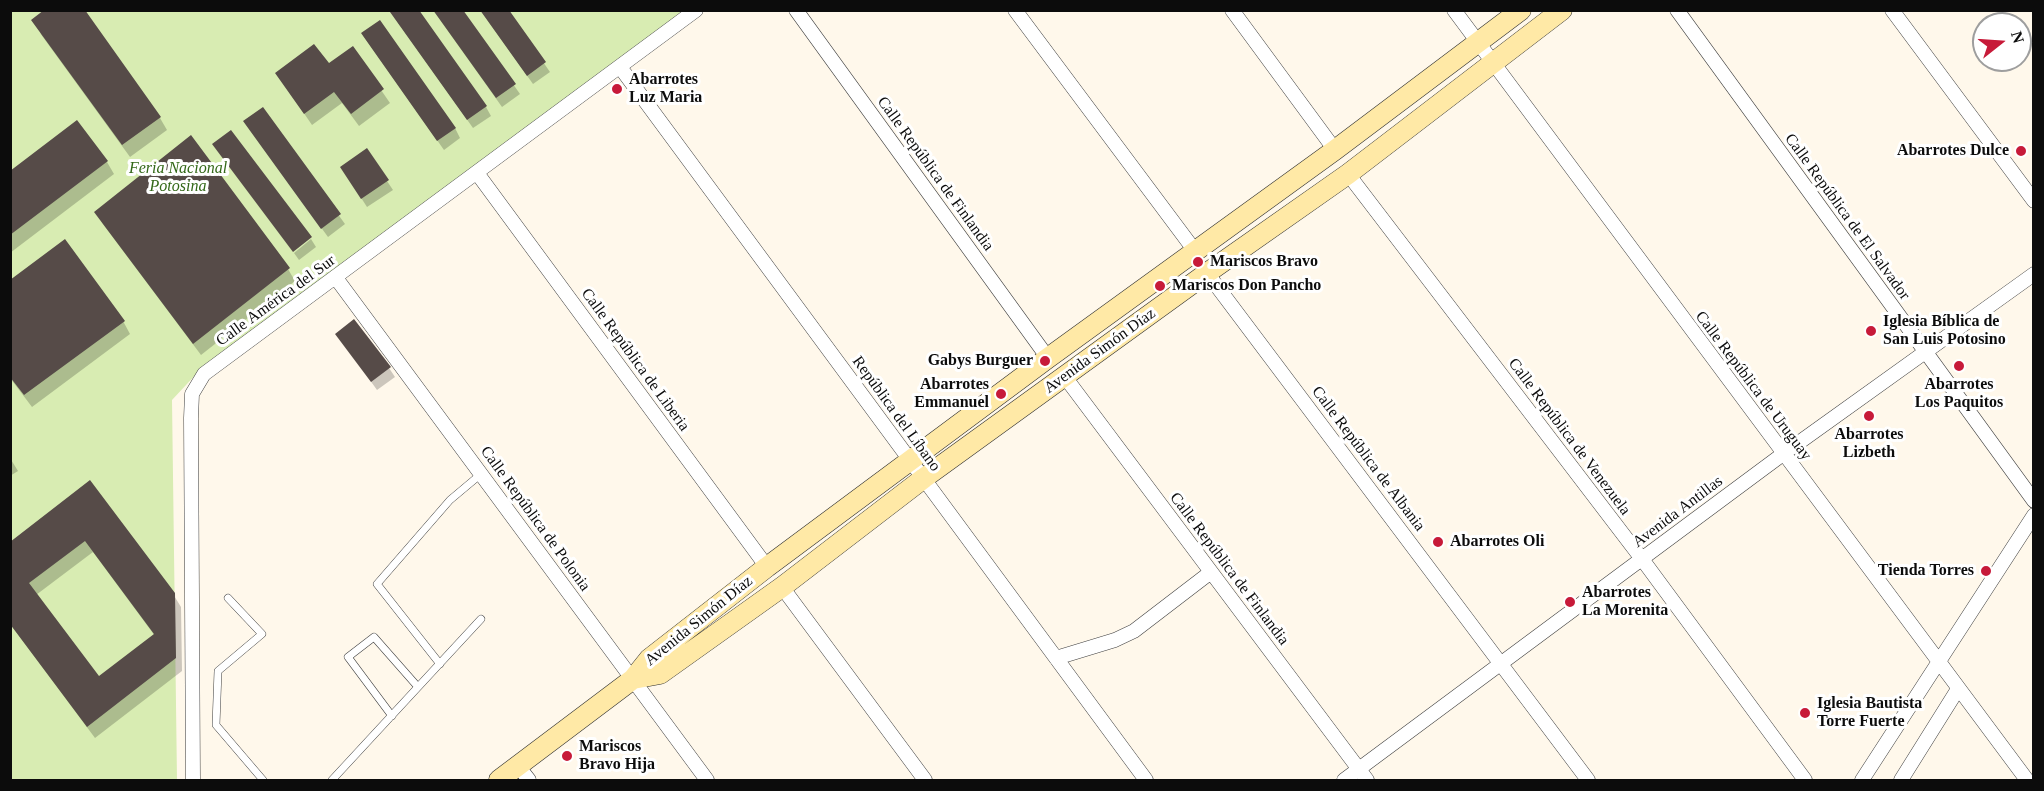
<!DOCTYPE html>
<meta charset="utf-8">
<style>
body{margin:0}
#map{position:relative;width:2044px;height:791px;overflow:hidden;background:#fff8eb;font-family:Georgia,serif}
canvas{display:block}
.frame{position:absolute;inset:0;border:12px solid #0c0c0c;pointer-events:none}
.north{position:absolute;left:1972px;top:12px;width:60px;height:60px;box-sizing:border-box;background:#fff;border:2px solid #9e9e9e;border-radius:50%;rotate:73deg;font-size:16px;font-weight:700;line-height:24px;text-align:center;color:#0c0c0c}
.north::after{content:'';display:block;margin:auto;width:21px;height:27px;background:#c71a39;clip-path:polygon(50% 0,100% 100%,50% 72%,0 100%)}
</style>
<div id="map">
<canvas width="2044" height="791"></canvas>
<div class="frame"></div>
<div class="north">N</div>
</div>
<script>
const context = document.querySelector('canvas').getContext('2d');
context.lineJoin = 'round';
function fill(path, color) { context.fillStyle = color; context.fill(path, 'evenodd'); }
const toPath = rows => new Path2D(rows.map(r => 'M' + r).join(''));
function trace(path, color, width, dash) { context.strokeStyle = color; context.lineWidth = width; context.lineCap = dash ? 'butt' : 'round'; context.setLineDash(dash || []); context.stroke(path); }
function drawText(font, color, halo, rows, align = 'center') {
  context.font = font + ' Georgia,serif'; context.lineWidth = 6; context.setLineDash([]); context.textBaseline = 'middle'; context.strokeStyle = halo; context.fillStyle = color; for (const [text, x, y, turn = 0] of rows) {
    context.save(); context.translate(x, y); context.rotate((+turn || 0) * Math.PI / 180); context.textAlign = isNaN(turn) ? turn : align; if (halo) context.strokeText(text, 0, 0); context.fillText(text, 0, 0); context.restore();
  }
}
fill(toPath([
 [10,11,684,11,200,370,172,400,177,780,11,780]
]), '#d8ecb2');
fill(toPath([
 [433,10,461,10,520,94,502,107],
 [480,10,507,10,550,72,533,84],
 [397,21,486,107,491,116,473,128],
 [40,33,160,118,167,130,130,157],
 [362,34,455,128,460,138,444,150],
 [352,48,390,103,359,126,342,103,312,125,277,74,328,66],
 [262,109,345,224,328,237,251,131],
 [107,162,114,174,10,253,10,172],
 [347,176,387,181,393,190,367,207],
 [96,212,288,269,295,281,201,355,103,224],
 [311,239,316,247,299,260,294,253],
 [10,282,123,321,130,334,32,407,10,378],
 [337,334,389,368,395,377,377,390],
 [10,458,18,471,10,476],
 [90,482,173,594,181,607,182,671,95,738,10,624,10,544],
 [93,552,155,636,98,678,36,595]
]), '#0003');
fill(toPath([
 [44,10,85,10,161,117,122,145,31,20],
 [391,10,419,10,487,106,467,120,390,12],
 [433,10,463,10,516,84,496,98],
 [480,10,509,10,546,62,527,76],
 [380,20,456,128,437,141,361,33],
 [314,44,329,63,353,46,384,89,351,114,334,92,304,114,275,73],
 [263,107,341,214,321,229,243,121],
 [77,120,108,161,10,235,10,171],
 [231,130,312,237,293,252,212,144],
 [191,135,290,268,193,344,94,212],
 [367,148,389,180,361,199,340,167],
 [65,239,125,321,24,395,10,377,10,280],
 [354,319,391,367,371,382,335,334],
 [90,480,175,593,176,658,87,727,10,624,10,542],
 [85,541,154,634,99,676,29,583]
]), '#564b48');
const service = toPath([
 [228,598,262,634,218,671,216,725,263,780],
 [440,664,377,584,450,500,481,474],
 [392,716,348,657,374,637,418,687],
 [332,780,481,619]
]);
const minor = toPath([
 [796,10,1048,358],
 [1015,10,1195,251],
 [1232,10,1335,150],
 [1454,10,2027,780],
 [1677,10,2034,501],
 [1892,10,2034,201],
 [620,67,1146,780],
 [477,173,767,567],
 [1348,174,1642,559,1805,780],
 [1207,273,1588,780],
 [336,278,707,780],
 [1065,377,1367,780],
 [782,587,925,780],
 [1056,658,1115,640,1134,631,1211,572],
 [518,766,529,780],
 [193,780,191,418,192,394,204,374,696,10],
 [1344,780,1783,454,2034,274],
 [1862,780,2034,515],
 [1901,780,1958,689]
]);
const secondary = toPath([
 [633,679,660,674,782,587,924,478,1207,273,1348,174,1562,10],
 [499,780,633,679,649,659,767,567,1048,358,1335,150,1521,10]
]);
trace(service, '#3f3f3f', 8);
trace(minor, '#3f3f3f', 15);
trace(secondary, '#2e2e2e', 21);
trace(service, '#fff', 7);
trace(minor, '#fff', 14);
trace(secondary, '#ffe9a6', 20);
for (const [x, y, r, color] of [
 [617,89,6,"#c71a39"],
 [2021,151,6,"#c71a39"],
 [1198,262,6,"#c71a39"],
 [1160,286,6,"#c71a39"],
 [1871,331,6,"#c71a39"],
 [1045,361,6,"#c71a39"],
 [1959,366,6,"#c71a39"],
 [1001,394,6,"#c71a39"],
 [1869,416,6,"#c71a39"],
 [1438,542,6,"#c71a39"],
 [1986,571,6,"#c71a39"],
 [1570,602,6,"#c71a39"],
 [1805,713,6,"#c71a39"],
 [567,756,6,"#c71a39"]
]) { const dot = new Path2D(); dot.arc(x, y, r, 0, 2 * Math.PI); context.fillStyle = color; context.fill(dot); trace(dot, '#fff', 2); }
drawText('bold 16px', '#0c0c0c', '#fff', [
 ["Abarrotes",629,80],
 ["Luz Maria",629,98],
 ["Abarrotes Dulce",2009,151,"right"],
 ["Mariscos Bravo",1210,262],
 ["Mariscos Don Pancho",1172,286],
 ["Iglesia Bíblica de",1883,322],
 ["San Luis Potosino",1883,340],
 ["Gabys Burguer",1033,361,"right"],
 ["Abarrotes",989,385,"right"],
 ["Emmanuel",989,403,"right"],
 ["Abarrotes",1959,385,"center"],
 ["Los Paquitos",1959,403,"center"],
 ["Abarrotes",1869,435,"center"],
 ["Lizbeth",1869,453,"center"],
 ["Abarrotes Oli",1450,542],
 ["Tienda Torres",1974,571,"right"],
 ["Abarrotes",1582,593],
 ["La Morenita",1582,611],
 ["Iglesia Bautista",1817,704],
 ["Torre Fuerte",1817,722],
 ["Mariscos",579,747],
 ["Bravo Hija",579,765]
], 'left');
drawText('italic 16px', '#336818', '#fff', [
 ["Feria Nacional",178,169],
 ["Potosina",178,187]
]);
drawText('16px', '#0c0c0c', '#fff', [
 ["Calle República de Finlandia",935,174,54],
 ["Calle República de El Salvador",1847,217,54],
 ["Calle América del Sur",276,301,-36],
 ["Avenida Simón Díaz",1100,351,-36],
 ["Calle República de Liberia",635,360,54],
 ["Calle República de Uruguay",1753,386,53],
 ["República del Líbano",896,414,54],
 ["Calle República de Venezuela",1569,437,53],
 ["Calle República de Albania",1368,459,53],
 ["Avenida Antillas",1678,512,-37],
 ["Calle República de Polonia",535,519,54],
 ["Calle República de Finlandia",1229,569,53],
 ["Avenida Simón Díaz",699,621,-39]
]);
</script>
